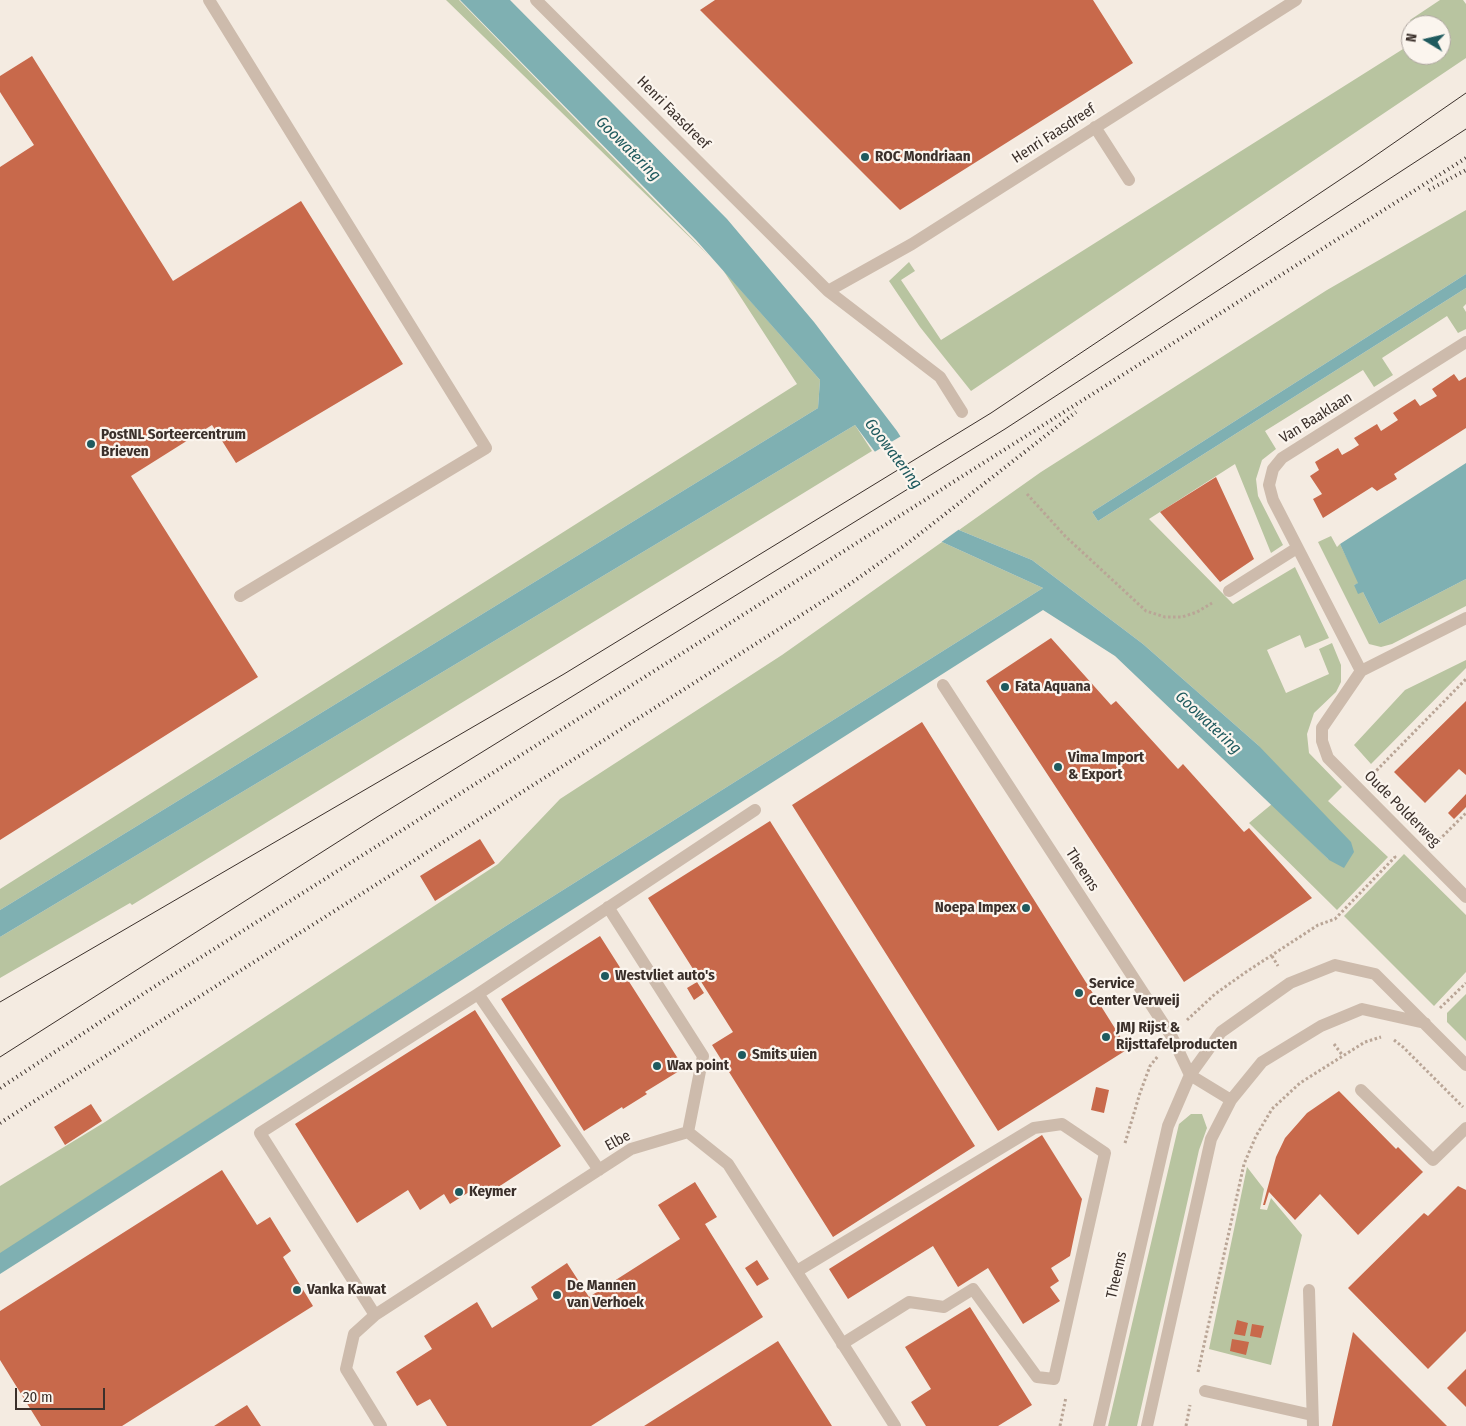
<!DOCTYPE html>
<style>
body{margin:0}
#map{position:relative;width:1466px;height:1426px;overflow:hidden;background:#f4ebe1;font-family:"Fira Sans Condensed",sans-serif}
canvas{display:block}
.north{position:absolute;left:1401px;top:15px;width:50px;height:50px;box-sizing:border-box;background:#fbf5ee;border:1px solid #aea6a0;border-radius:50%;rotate:279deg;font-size:14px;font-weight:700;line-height:20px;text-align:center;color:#3b302b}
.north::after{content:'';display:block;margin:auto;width:18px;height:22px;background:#1f5a5e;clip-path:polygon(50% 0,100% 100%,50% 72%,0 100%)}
.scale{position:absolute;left:15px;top:1388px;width:90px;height:22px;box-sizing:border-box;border:2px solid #3b302b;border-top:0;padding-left:6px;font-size:15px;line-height:18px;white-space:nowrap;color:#3b302b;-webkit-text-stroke:4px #fbf5ee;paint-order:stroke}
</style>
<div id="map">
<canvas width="1466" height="1426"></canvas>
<div class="north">N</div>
<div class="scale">20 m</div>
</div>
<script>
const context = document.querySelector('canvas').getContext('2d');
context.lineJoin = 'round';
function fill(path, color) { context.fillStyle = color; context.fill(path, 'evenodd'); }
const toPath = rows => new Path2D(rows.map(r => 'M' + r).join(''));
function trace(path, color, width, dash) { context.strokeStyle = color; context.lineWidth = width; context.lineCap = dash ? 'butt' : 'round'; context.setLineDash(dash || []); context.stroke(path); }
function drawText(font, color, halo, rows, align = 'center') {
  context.font = font + ' "Fira Sans Condensed",sans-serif'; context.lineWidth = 4.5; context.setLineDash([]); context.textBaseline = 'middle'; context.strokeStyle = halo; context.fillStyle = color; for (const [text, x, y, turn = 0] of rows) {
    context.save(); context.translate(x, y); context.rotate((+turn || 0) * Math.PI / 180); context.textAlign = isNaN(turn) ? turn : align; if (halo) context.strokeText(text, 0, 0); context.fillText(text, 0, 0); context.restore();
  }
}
fill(toPath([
 [446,0,459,0,709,256],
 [1440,0,1463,0,1466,4,1466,58,971,391,920,327,889,281,909,262,915,271,901,280,941,340,1411,44,1411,55,1441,55,1441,25,1413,25,1410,20],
 [1466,210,1466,274,1092,512,1098,521,1466,288,1466,304,1463,307,1466,312,1466,329,1458,333,1447,316,1382,358,1393,375,1374,387,1363,370,1265,431,1276,449,1262,460,1256,479,1258,496,1283,545,1271,553,1235,464,1149,519,1233,604,1295,567,1329,638,1305,648,1300,635,1267,650,1286,693,1329,674,1319,649,1332,643,1341,665,1341,682,1336,692,1314,713,1307,734,1309,753,1342,787,1328,801,1388,857,1337,910,1249,823,1272,804,1329,860,1258,745,1143,644,1032,560,959,530,1041,472,1327,290],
 [723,270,820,380,818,408,0,910,0,889,797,384],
 [855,425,872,451,132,905,130,903,0,978,0,937],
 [1331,536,1337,547,1340,544,1359,583,1354,585,1363,592,1379,624,1466,579,1466,606,1392,644,1381,647,1369,644,1318,542],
 [942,542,1043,588,509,924,0,1254,0,1186,105,1122,498,864,560,799,782,655],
 [1466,660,1466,668,1371,764,1354,745,1405,690],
 [1404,854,1466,915,1466,972,1434,1006,1344,916],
 [1466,994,1466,1041,1447,1022,1447,1013],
 [1191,1114,1202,1114,1207,1128,1199,1150,1137,1426,1108,1426,1179,1124],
 [1247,1167,1264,1189,1260,1209,1267,1210,1271,1198,1302,1235,1271,1365,1209,1349]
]), '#b8c4a0');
fill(toPath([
 [460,0,510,0,727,219,814,322,897,431,959,530,1032,560,1143,644,1258,745,1351,842,1354,852,1344,868,1329,860,1115,656,1043,610,0,1274,0,1253,509,924,1043,588,942,542,855,425,0,937,0,910,818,408,820,380,696,240],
 [1466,274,1466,288,1098,521,1092,512],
 [1466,463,1466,579,1379,624,1363,592,1358,594,1354,585,1358,583,1340,544]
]), '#7fb0b2');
fill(toPath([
 [903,435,961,528,940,543,871,454]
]), '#f4ebe1');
fill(toPath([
 [715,0,1093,0,1133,63,900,210,700,10],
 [32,56,173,281,301,201,403,364,236,463,212,425,131,476,258,677,0,840,0,167,34,145,0,92,0,76],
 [1454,374,1459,381,1466,377,1466,428,1394,474,1397,479,1377,491,1372,487,1323,518,1313,499,1322,494,1310,476,1319,470,1315,462,1338,448,1342,455,1351,450,1359,445,1354,438,1377,424,1381,431,1398,420,1393,413,1415,399,1420,406,1437,396,1432,389],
 [1216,477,1254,559,1220,582,1160,512],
 [1051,638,1111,705,1116,701,1178,769,1183,764,1244,832,1249,828,1312,898,1184,982,986,681],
 [1466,701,1466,775,1459,769,1425,803,1394,772],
 [922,722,1128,1049,998,1131,792,805],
 [1466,794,1466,807,1454,819,1448,813],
 [770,821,975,1146,833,1237,712,1045,733,1032,648,898],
 [480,839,495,863,435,901,420,876],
 [600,936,684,1068,645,1092,647,1094,623,1109,622,1107,584,1131,501,999],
 [697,982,704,993,694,1000,687,988],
 [475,1010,561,1146,483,1197,477,1187,450,1204,444,1194,420,1210,408,1190,357,1223,295,1124],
 [1096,1087,1109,1090,1104,1113,1091,1110],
 [1339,1091,1396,1149,1398,1147,1423,1172,1358,1235,1320,1194,1295,1220,1269,1192,1265,1205,1263,1205,1276,1157,1285,1138,1307,1113],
 [91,1104,102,1121,65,1145,54,1127],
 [1042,1135,1082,1199,1070,1256,1051,1268,1059,1281,1050,1287,1060,1301,1023,1324,988,1268,958,1287,933,1246,848,1299,829,1269],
 [222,1170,257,1225,270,1217,291,1251,283,1257,313,1306,122,1426,41,1426,0,1360,0,1311],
 [695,1182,717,1217,705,1224,763,1317,591,1426,447,1426,430,1399,417,1406,396,1372,432,1349,424,1336,477,1302,492,1328,538,1299,531,1287,567,1263,589,1297,680,1239,658,1205],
 [1458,1186,1466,1190,1466,1331,1428,1369,1348,1288,1424,1213,1428,1216],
 [757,1260,769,1279,757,1286,745,1268],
 [970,1307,1032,1405,998,1426,926,1426,911,1402,931,1389,905,1347],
 [1237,1320,1248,1323,1245,1336,1234,1334],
 [1252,1324,1264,1326,1261,1338,1250,1336],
 [1353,1332,1447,1426,1332,1426],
 [1232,1339,1249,1342,1246,1355,1230,1351],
 [778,1341,832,1426,644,1426],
 [1466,1369,1466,1407,1447,1388],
 [247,1405,261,1426,214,1426,231,1415]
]), '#c8694b');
trace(toPath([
 [1027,494,1065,536,1146,611,1165,617,1182,617,1197,612,1212,603],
 [1373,774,1466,679],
 [1439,840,1466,813],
 [1272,956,1278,966],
 [1440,1008,1466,983],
 [1187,1020,1215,994,1246,972,1318,925,1335,919,1395,857,1393,855],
 [1394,1040,1403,1047,1463,1107],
 [1334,1044,1343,1056],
 [1125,1143,1140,1093,1150,1066,1158,1056],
 [1198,1372,1244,1164,1256,1136,1272,1109,1300,1083,1365,1042,1381,1037],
 [1060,1426,1066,1397],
 [1186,1426,1190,1405]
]), '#b9a596', 3, [2.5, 2.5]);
trace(toPath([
 [209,0,486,448,240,596],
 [536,0,828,291,940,377,962,412],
 [1095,127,1129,180],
 [828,291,912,244,1296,0],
 [1229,591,1297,548],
 [1466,618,1361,671,1322,728,1322,741,1328,758,1466,897],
 [1361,671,1273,500,1269,485,1273,469,1282,458,1466,342],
 [943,685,1172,1037,1190,1075,1231,1100],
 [608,907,703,1056,688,1132],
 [478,994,755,810],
 [1361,1090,1433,1160,1466,1128],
 [797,1271,1034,1128,1062,1124,1105,1153,1054,1379,1037,1377,973,1289,944,1307,909,1302,842,1344],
 [1309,1290,1313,1426],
 [375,1315,260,1133,478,994,599,1170],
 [1205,1391,1312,1415],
 [381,1426,346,1369,354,1334,375,1315,631,1149,688,1132,728,1164,895,1426],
 [1099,1426,1168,1126,1190,1075,1221,1032,1290,983,1335,965,1375,974,1466,1065],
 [1147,1426,1211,1139,1231,1100,1262,1062,1321,1026,1362,1009,1425,1023]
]), '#cdbbac', 12);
trace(toPath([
 [0,1002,564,674,991,413,1362,165,1466,93],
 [0,1057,377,817,1005,429,1466,129]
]), '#3b302b', 1);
trace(toPath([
 [1429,190,1466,170],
 [0,1088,146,992,1466,158],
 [0,1123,847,586,908,543,1076,412]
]), '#3b302b', 4, [1, 4]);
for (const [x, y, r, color] of [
 [865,157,5,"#1f5a5e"],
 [91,444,5,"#1f5a5e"],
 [1005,687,5,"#1f5a5e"],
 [1058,767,5,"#1f5a5e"],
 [1026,908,5,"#1f5a5e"],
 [605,976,5,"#1f5a5e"],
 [1079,993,5,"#1f5a5e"],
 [1106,1037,5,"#1f5a5e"],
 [742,1055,5,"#1f5a5e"],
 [657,1066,5,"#1f5a5e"],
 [459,1192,5,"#1f5a5e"],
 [297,1290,5,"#1f5a5e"],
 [557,1295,5,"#1f5a5e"]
]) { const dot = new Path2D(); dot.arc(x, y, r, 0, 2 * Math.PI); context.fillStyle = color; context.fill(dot); trace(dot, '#fbf5ee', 2); }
drawText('15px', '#3b302b', '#fbf5ee', [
 ["Henri Faasdreef",673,113,45],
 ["Henri Faasdreef",1054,134,-33],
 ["Van Baaklaan",1316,418,-32],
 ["Oude Polderweg",1402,809,45],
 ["Theems",1082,870,57],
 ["Elbe",618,1141,-29],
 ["Theems",1117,1275,-77]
]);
drawText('bold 15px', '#3b302b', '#fbf5ee', [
 ["ROC Mondriaan",875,157],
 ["PostNL Sorteercentrum",101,435],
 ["Brieven",101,452],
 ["Fata Aquana",1015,687],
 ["Vima Import",1068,758],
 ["& Export",1068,775],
 ["Noepa Impex",1016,908,"right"],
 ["Westvliet auto's",615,976],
 ["Service",1089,984],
 ["Center Verweij",1089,1001],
 ["JMJ Rijst &",1116,1028],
 ["Rijsttafelproducten",1116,1045],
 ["Smits uien",752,1055],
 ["Wax point",667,1066],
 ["Keymer",469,1192],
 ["De Mannen",567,1286],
 ["van Verhoek",567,1303],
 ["Vanka Kawat",307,1290]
], 'left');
drawText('italic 16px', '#1f5a5e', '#fbf5ee', [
 ["Goowatering",628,149,45],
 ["Goowatering",893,454,53],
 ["Goowatering",1208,723,43]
]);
</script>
